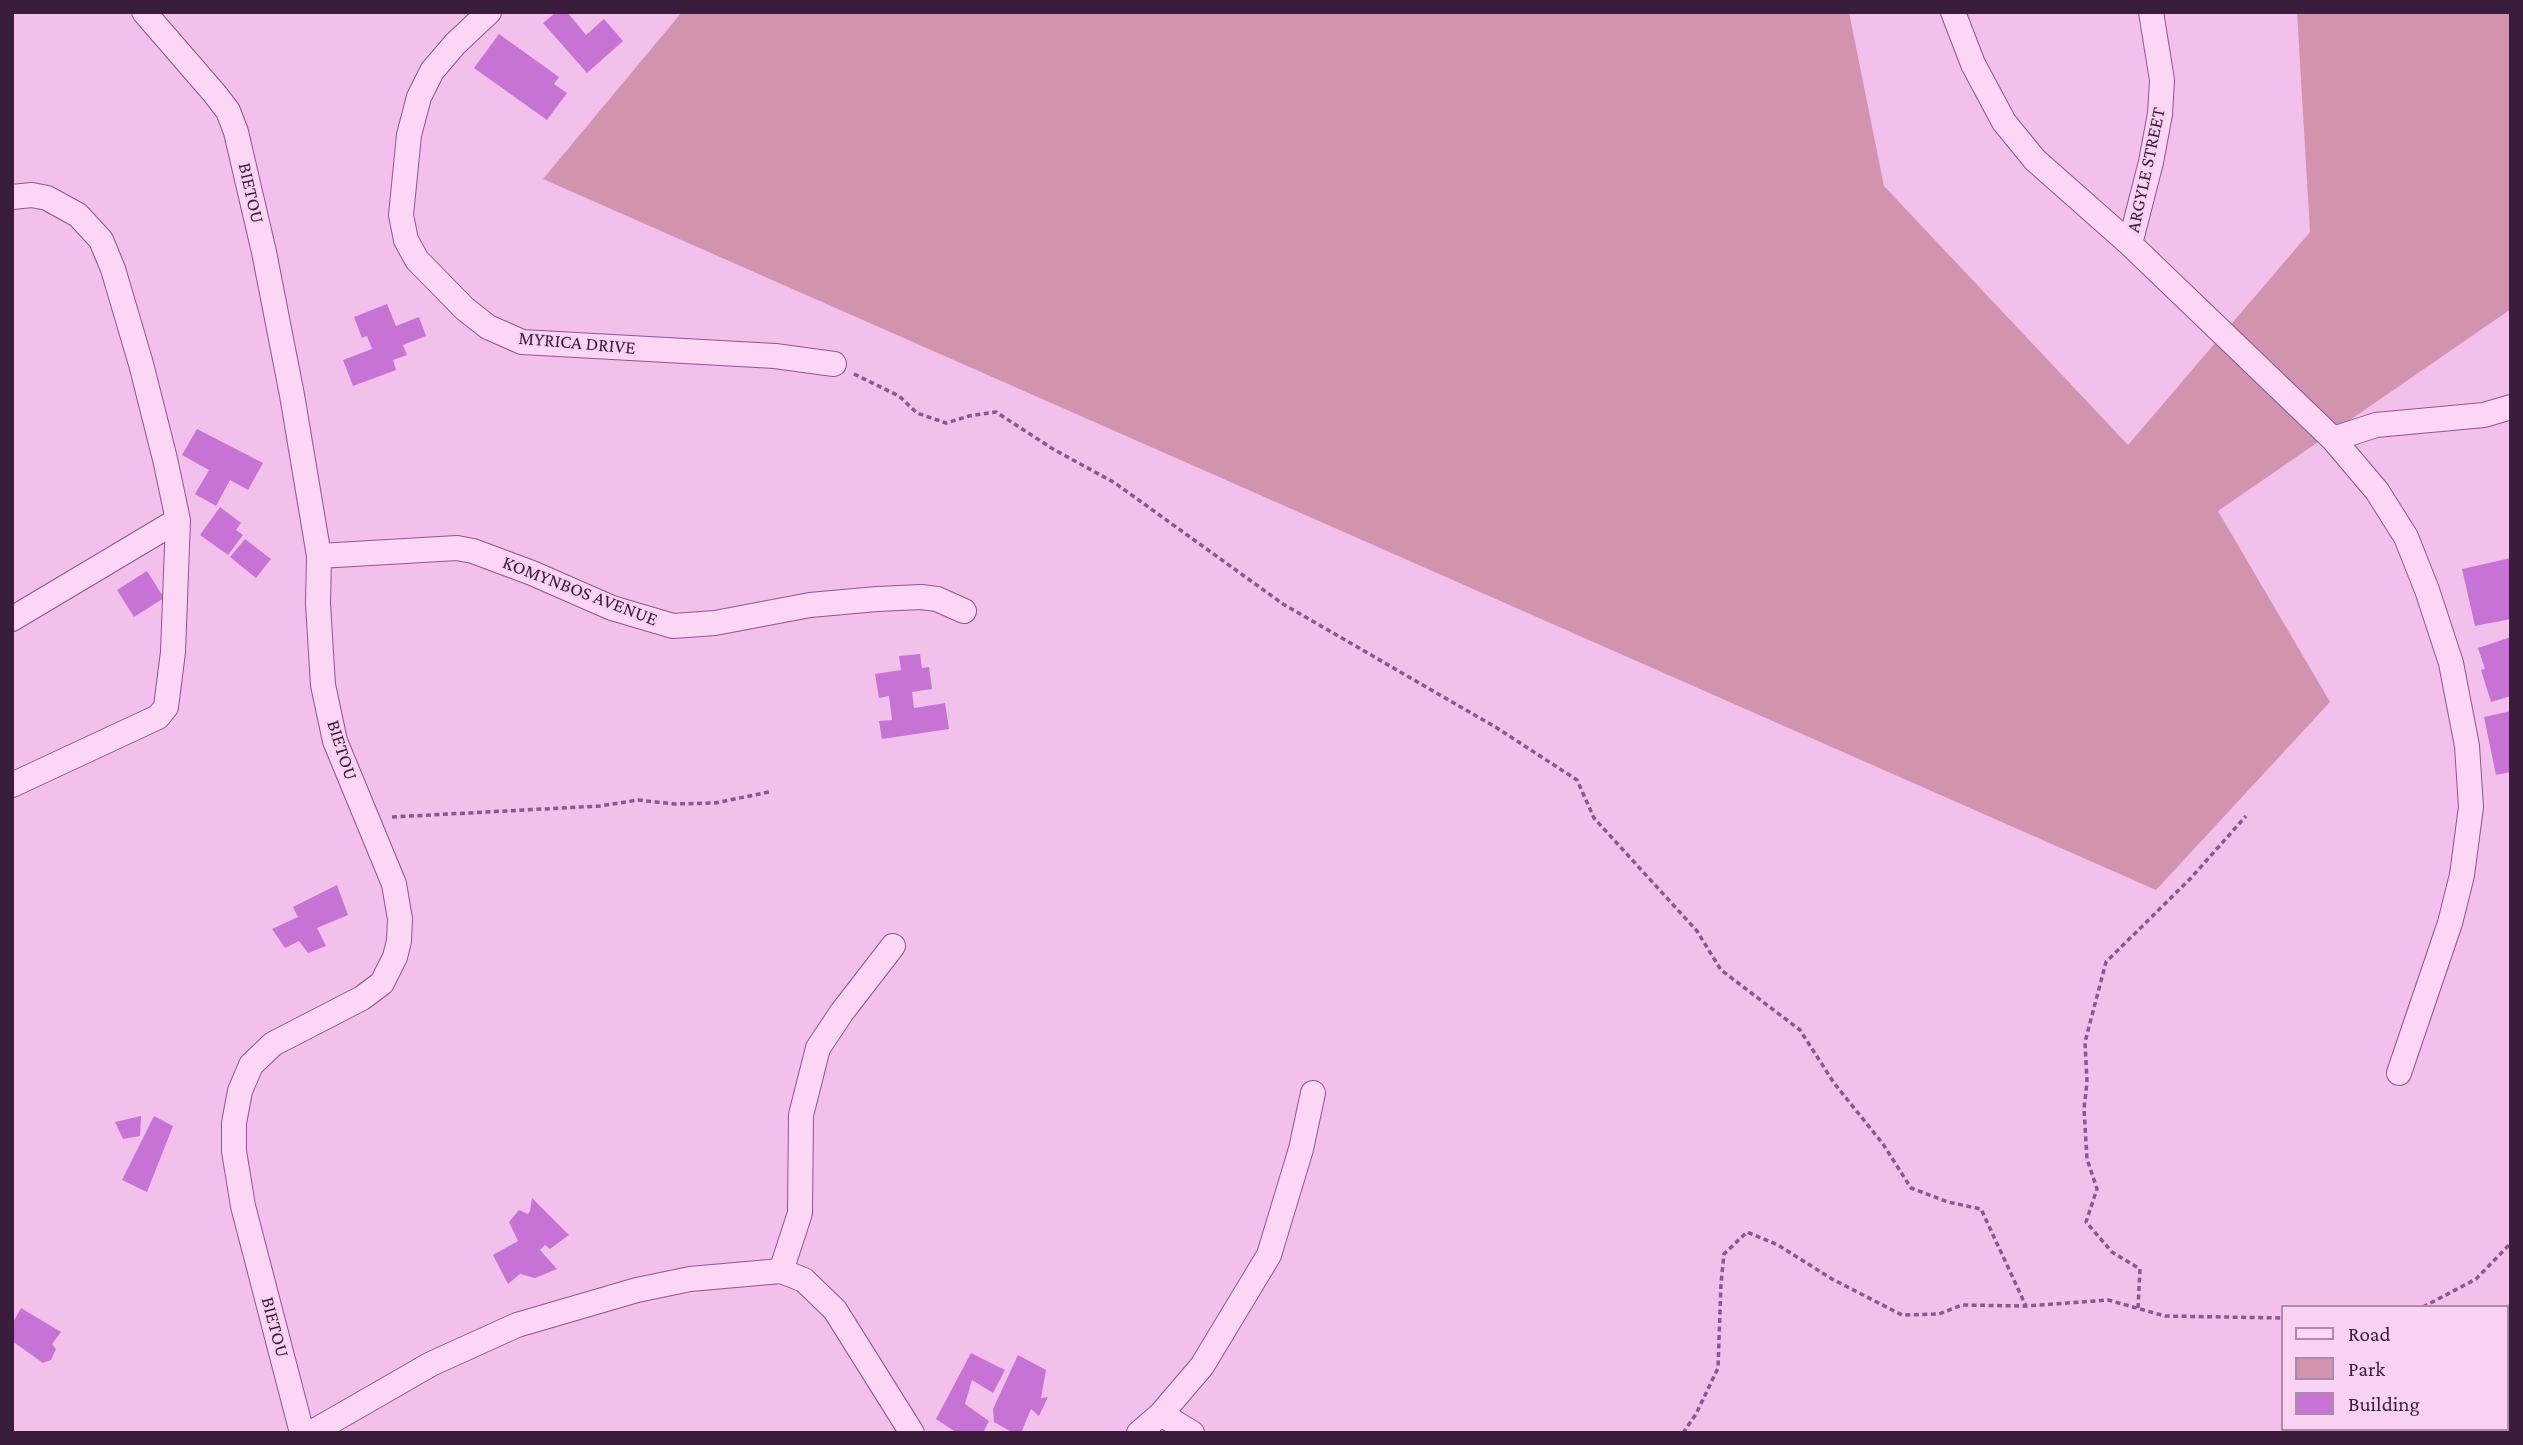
<!DOCTYPE html>
<style>
body{margin:0}
#map{position:relative;width:2523px;height:1445px;overflow:hidden;background:#f3c0ec;font-family:"Crimson Pro",serif}
canvas{display:block}
.frame{position:absolute;inset:0;border:14px solid #3a1c3c;pointer-events:none}
.legend{position:absolute;left:2281px;top:1305px;width:228px;height:126px;box-sizing:border-box;background:#f9d1f3;border:2px solid #ad89aa;margin:0;padding:9px 12px;list-style:none;font-size:21px;color:#3a1c3c}
.legend li{display:flex;align-items:center;gap:14px;height:35px}
.legend b{width:35px;border:2px solid #ad89aa}
</style>
<div id="map">
<canvas width="2523" height="1445"></canvas>
<div class="frame"></div>
<ul class="legend">
<li><b style="height:9px;background:#fcd5f7"></b>Road</li>
<li><b style="height:19px;background:#d293af"></b>Park</li>
<li><b style="height:19px;background:#c772d5"></b>Building</li>
</ul>
</div>
<script>
const context = document.querySelector('canvas').getContext('2d');
context.lineJoin = 'round';
function fill(path, color) { context.fillStyle = color; context.fill(path, 'evenodd'); }
const toPath = rows => new Path2D(rows.map(r => 'M' + r).join(''));
function trace(path, color, width, dash) { context.strokeStyle = color; context.lineWidth = width; context.lineCap = dash ? 'butt' : 'round'; context.setLineDash(dash || []); context.stroke(path); }
function drawText(font, color, halo, rows, align = 'center') {
  context.font = font + ' "Crimson Pro",serif'; context.lineWidth = 5; context.setLineDash([]); context.textBaseline = 'middle'; context.strokeStyle = halo; context.fillStyle = color; for (const [text, x, y, turn = 0] of rows) {
    context.save(); context.translate(x, y); context.rotate((+turn || 0) * Math.PI / 180); context.textAlign = isNaN(turn) ? turn : align; if (halo) context.strokeText(text, 0, 0); context.fillText(text, 0, 0); context.restore();
  }
}
fill(toPath([
 [682,12,1849,12,1884,186,2128,445,2310,232,2297,12,2511,12,2511,309,2218,511,2330,702,2156,890,543,179]
]), '#d293af');
fill(toPath([
 [556,12,567,12,586,35,604,19,623,41,587,73,543,23],
 [499,34,559,77,554,84,567,93,547,120,474,68],
 [387,304,396,326,419,317,426,336,403,345,407,355,393,360,396,370,353,386,343,360,372,349,367,336,362,338,354,317],
 [197,429,263,463,248,490,230,480,216,506,195,494,209,470,182,455],
 [220,507,241,523,236,530,243,535,228,555,200,535],
 [245,539,271,559,256,578,230,557],
 [2511,558,2511,619,2475,626,2462,569],
 [147,571,164,598,134,617,117,590],
 [2511,637,2511,696,2491,702,2481,670,2485,669,2478,648],
 [920,654,922,668,929,667,932,689,912,692,914,708,945,703,949,729,882,739,879,721,892,720,889,696,879,698,875,674,901,670,899,656],
 [2511,711,2511,772,2496,775,2484,717],
 [337,885,348,915,317,928,326,946,308,953,299,941,285,948,272,929,298,917,293,907],
 [141,1116,140,1136,123,1139,115,1122],
 [154,1116,173,1126,147,1192,122,1180],
 [532,1198,569,1235,550,1249,545,1245,540,1250,557,1269,535,1278,520,1274,508,1284,493,1255,518,1241,509,1222,519,1210,528,1214,530,1211],
 [21,1308,61,1332,52,1344,56,1349,51,1360,43,1363,12,1341,12,1324],
 [971,1353,1005,1370,993,1393,972,1380,965,1404,989,1421,983,1433,957,1433,936,1419],
 [1018,1355,1046,1370,1041,1398,1048,1397,1039,1416,1031,1409,1021,1433,1013,1433,994,1422,993,1409]
]), '#c772d5');
const minor = toPath([
 [144,12,215,94,228,111,236,132,264,252,292,395,319,556,318,604,323,685,335,741,394,884,400,919,399,941,395,957,382,983,362,998,273,1044,251,1065,240,1091,234,1123,234,1151,243,1206,302,1433],
 [489,12,455,44,432,71,419,97,409,135,401,215,406,240,417,260,465,309,488,327,522,342,775,356,834,364],
 [1953,12,1973,64,2004,122,2035,160,2130,244,2333,439,2377,491,2406,537,2427,590,2451,663,2467,746,2471,807,2462,875,2450,923,2399,1073],
 [12,197,32,195,47,198,78,215,101,240,113,269,141,364,165,459,178,520,173,652,166,707,158,717,12,785],
 [2130,244,2151,162,2160,114,2162,80,2151,12],
 [2333,439,2376,425,2484,415,2511,407],
 [319,556,457,548,473,551,532,573,612,608,673,626,715,623,810,605,877,599,921,597,937,599,964,611],
 [12,619,178,520],
 [781,1271,800,1213,801,1115,818,1048,842,1012,893,946],
 [1161,1414,1192,1433],
 [311,1433,431,1364,517,1325,637,1290,690,1279,781,1271,804,1280,835,1310,912,1433],
 [1139,1433,1161,1414,1202,1366,1269,1255,1301,1149,1313,1093]
]);
trace(minor, '#8d568e', 26);
trace(toPath([
 [854,374,899,396,917,413,946,423,969,416,996,412,1053,449,1115,483,1283,604,1497,728,1577,780,1594,818,1697,931,1721,970,1800,1030,1834,1083,1883,1144,1911,1188,1948,1202,1981,1209,2026,1306],
 [392,817,600,806,638,800,674,804,715,803,769,792],
 [2423,1307,2476,1279,2511,1243],
 [2505,1307,2511,1306],
 [2138,1308,2140,1269,2112,1252,2086,1222,2097,1189,2087,1159,2084,1109,2087,1082,2085,1042,2106,962,2191,878,2246,816],
 [1683,1433,1696,1414,1718,1368,1721,1283,1724,1254,1747,1232,1778,1245,1832,1279,1902,1315,1939,1314,1962,1305,2026,1306,2108,1300,2165,1316,2283,1318],
 [2310,1433,2314,1429]
]), '#8d568e', 3.5, [5, 3.5]);
trace(minor, '#fcd5f7', 24);
drawText('19px', '#3a1c3c', '#f9d1f3', [
 ["ARGYLE STREET",2146,170,-78],
 ["BIETOU",251,193,77],
 ["MYRICA DRIVE",577,343,5],
 ["KOMYNBOS AVENUE",580,591,21],
 ["BIETOU",342,750,72],
 ["BIETOU",275,1327,75]
]);
</script>
